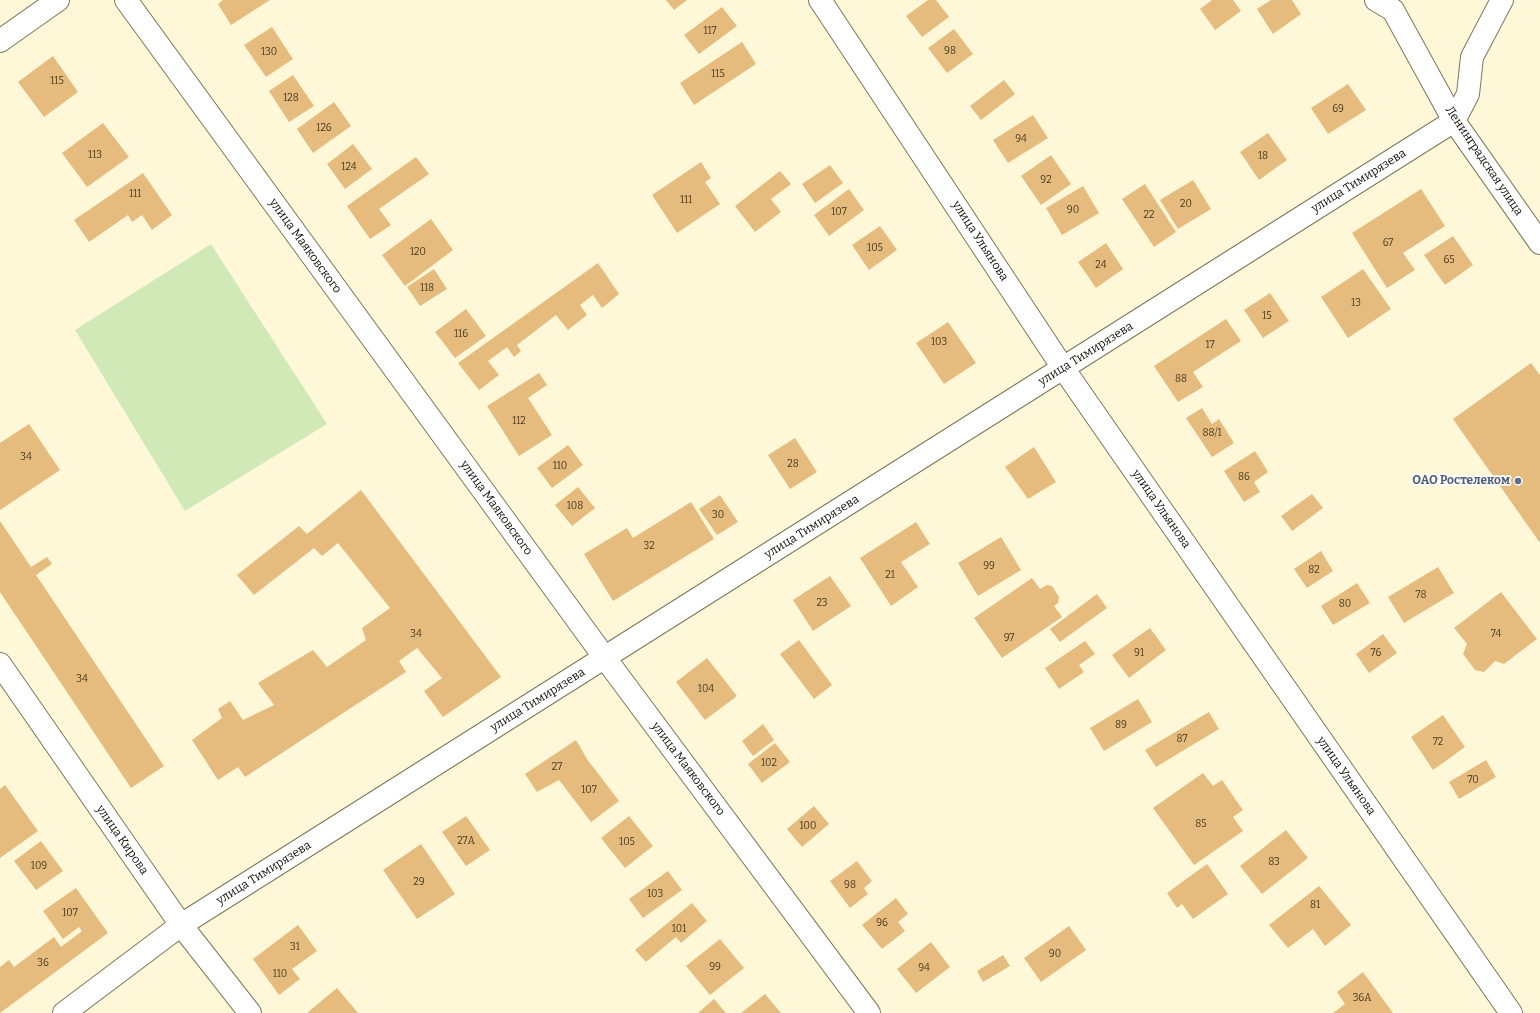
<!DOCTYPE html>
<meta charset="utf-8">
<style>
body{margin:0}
canvas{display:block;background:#fef8d9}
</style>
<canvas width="1540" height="1013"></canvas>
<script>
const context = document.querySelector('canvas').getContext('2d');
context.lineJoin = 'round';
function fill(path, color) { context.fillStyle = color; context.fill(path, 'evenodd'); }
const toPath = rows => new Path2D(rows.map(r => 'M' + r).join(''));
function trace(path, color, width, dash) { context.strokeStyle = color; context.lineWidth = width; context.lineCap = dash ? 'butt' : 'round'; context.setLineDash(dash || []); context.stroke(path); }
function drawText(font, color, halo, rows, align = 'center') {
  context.font = font + ' Bitter,serif'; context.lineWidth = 3.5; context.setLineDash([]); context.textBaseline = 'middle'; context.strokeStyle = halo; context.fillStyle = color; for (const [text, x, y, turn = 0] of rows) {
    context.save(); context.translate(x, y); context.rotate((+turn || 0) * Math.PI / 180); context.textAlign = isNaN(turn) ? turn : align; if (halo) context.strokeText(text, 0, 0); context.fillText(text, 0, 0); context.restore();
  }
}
fill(toPath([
 [211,244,327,424,185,511,75,330]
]), '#d0e9b6');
fill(toPath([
 [223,0,270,0,231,25,218,4],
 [666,0,687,0,674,10],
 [928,0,936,0,949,17,922,37,906,16],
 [1212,0,1233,0,1241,11,1215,30,1200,9],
 [1271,0,1292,0,1301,14,1273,34,1257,9],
 [722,7,737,26,699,54,684,35],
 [272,27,293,59,266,77,244,45],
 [954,29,973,54,947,73,928,48],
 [742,42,756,64,694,105,680,83],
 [53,56,78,92,44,117,18,82],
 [293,75,314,106,289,122,269,91],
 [1004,80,1015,94,981,120,970,106],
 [1348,84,1366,110,1328,134,1311,108],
 [334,102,351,126,313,153,297,129],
 [1033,115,1048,138,1008,163,993,140],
 [103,123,129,157,87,187,62,153],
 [1268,133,1287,160,1259,180,1240,152],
 [353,144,372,169,345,189,327,164],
 [1051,155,1071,184,1041,205,1021,176],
 [416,157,429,174,379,209,391,225,370,239,347,206],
 [701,162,711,178,705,182,720,204,677,233,652,195],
 [830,165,843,183,815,203,802,184],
 [780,171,791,184,771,199,781,212,755,232,735,206],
 [143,173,172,215,152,230,142,215,132,222,128,215,89,242,74,220],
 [1193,180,1211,209,1178,229,1160,200],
 [1145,184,1176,232,1154,247,1122,199],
 [1083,186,1099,213,1062,235,1046,208],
 [849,189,864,210,829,236,814,215],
 [1421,189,1445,226,1403,253,1415,270,1387,288,1352,233],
 [431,219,453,250,405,286,382,255],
 [880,226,897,250,869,270,852,245],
 [1453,236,1473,265,1445,285,1424,255],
 [1106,243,1123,269,1096,288,1078,262],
 [598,263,619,294,602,308,593,295,580,305,587,315,568,330,556,315,517,345,521,351,514,357,507,347,488,361,499,375,479,390,458,363],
 [434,269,447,289,420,306,407,287],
 [1363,269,1391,309,1348,338,1321,297],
 [1270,293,1289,321,1263,338,1244,310],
 [466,309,486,336,455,358,435,332],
 [1226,319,1241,341,1193,372,1203,387,1178,402,1154,366],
 [948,322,976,363,944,384,916,343],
 [1531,363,1540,375,1540,543,1453,419],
 [539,373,547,385,528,398,552,435,519,456,487,406],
 [1202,408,1212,424,1219,419,1234,443,1212,457,1186,418],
 [29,424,60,470,0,510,0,443],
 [795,438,817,472,790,489,768,455],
 [568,445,583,465,552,488,537,468],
 [1034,447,1056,482,1028,499,1005,467],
 [1255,451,1268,472,1254,482,1260,492,1244,502,1224,471],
 [578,487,595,508,572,526,555,505],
 [361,490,501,677,443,717,424,691,442,678,417,648,399,661,406,672,245,777,238,767,218,780,192,740,222,718,218,709,230,701,243,720,274,705,258,683,313,650,327,667,366,640,362,628,390,608,338,543,322,556,314,548,254,595,237,575,299,526,307,534],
 [1312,494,1323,508,1292,531,1281,516],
 [720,495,738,522,717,535,699,509],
 [691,502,714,539,613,601,584,554,627,528,633,538],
 [0,521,31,567,47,557,52,564,36,575,164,766,131,788,0,592],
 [916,522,930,544,901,562,918,587,891,606,860,558],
 [1001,537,1021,570,978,596,958,563],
 [1321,551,1333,571,1307,588,1294,569],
 [1438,567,1454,593,1404,623,1388,597],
 [830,576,851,606,813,631,793,600],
 [1032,578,1040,589,1047,585,1052,586,1059,597,1058,603,1054,606,1062,617,1002,658,974,618],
 [1357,583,1370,603,1333,625,1321,606],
 [1501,592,1537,639,1504,664,1495,661,1484,672,1475,670,1463,654,1467,644,1454,628],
 [1097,594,1107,608,1060,642,1050,629],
 [1150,628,1166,650,1129,678,1112,655],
 [1383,634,1397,653,1369,673,1356,654],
 [799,640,832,685,814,699,780,654],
 [1085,641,1095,654,1079,665,1084,672,1059,689,1045,668],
 [707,658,737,696,705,720,676,682],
 [1138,699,1152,722,1104,751,1090,728],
 [1209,712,1219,729,1156,767,1145,750],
 [1443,715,1465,747,1433,770,1411,737],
 [763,724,774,740,753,756,742,741],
 [576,740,587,759,619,801,591,822,559,780,537,792,525,774],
 [775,743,790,762,762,783,748,764],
 [1486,760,1496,777,1459,799,1449,782],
 [1203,773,1213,786,1222,780,1243,810,1233,817,1243,831,1194,865,1153,808],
 [5,785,38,831,0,858,0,789],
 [814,806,829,824,802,847,787,829],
 [466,816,490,850,466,866,442,832],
 [629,816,653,846,625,868,601,838],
 [1286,830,1308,858,1262,894,1240,866],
 [41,841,63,871,36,890,14,861],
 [421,844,455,894,417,919,383,870],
 [857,861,872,881,864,888,868,894,850,908,830,881],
 [1207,864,1228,894,1193,919,1182,904,1177,908,1167,893],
 [668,871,682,890,643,918,629,899],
 [1319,886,1351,925,1325,946,1313,929,1288,948,1269,925],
 [76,888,108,933,0,1013,0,967,9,960,14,967,54,937,61,947,82,931,79,927,63,939,43,911],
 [896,898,908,914,898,922,905,931,882,949,862,925],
 [692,903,707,921,681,943,676,937,646,962,635,950],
 [298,925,317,951,292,969,300,979,279,995,253,959],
 [1069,926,1086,950,1041,982,1024,958],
 [720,939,744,968,710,995,686,966],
 [931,942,950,967,916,993,897,969],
 [1003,955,1010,966,983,982,977,971],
 [1363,972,1393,1013,1333,1013,1345,1004,1337,992],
 [337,988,358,1013,307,1013],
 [765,994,781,1013,741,1013],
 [714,999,726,1013,698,1013]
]), '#e6bc7e');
const minor = toPath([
 [126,0,605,658,869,1013],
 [820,0,1063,368,1511,1013],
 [1376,0,1393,10,1454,121,1540,243],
 [0,41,58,0],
 [0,664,181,925,250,1013],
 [64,1013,181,925,1454,121,1468,94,1472,57,1502,0]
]);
trace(minor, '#7c765b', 24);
trace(minor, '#fff', 22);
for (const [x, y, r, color] of [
 [1518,481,4,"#5c6f8a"]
]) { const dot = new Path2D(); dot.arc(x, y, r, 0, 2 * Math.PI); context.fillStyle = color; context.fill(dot); trace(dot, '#fff', 1.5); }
drawText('10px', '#463a23', null, [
 ["117",710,31],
 ["98",950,51],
 ["130",269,52],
 ["115",718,74],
 ["115",57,81],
 ["128",291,98],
 ["69",1338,109],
 ["126",324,128],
 ["94",1021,139],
 ["113",95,155],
 ["18",1263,156],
 ["124",349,167],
 ["92",1046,180],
 ["111",135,194],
 ["111",686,200],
 ["20",1186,204],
 ["90",1073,210],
 ["107",839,212],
 ["22",1149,215],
 ["67",1388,243],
 ["105",875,248],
 ["120",418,252],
 ["65",1449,260],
 ["24",1101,265],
 ["118",427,288],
 ["13",1356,303],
 ["15",1267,316],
 ["116",461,334],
 ["103",939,342],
 ["17",1210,345],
 ["88",1181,379],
 ["112",519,421],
 ["88/1",1212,433],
 ["34",26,457],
 ["28",793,464],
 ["110",560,466],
 ["86",1244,477],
 ["108",575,506],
 ["30",718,515],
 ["32",649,546],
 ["99",989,566],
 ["82",1314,570],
 ["21",890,575],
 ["78",1421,595],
 ["23",822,603],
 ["80",1345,604],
 ["34",416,634],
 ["74",1496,634],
 ["97",1009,638],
 ["91",1139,653],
 ["76",1376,653],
 ["34",82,679],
 ["104",706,689],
 ["89",1121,725],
 ["87",1182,739],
 ["72",1438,742],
 ["102",769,763],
 ["27",557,767],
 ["70",1473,780],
 ["107",589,790],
 ["85",1201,824],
 ["100",808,826],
 ["27А",466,841],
 ["105",627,842],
 ["83",1274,862],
 ["109",39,866],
 ["29",419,882],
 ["98",850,885],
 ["103",655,894],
 ["81",1315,905],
 ["107",70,913],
 ["96",882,923],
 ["101",679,929],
 ["31",295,947],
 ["90",1055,954],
 ["36",43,963],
 ["99",715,967],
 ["94",924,968],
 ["110",280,974],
 ["36А",1362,998]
]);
drawText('12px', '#110f05', '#fff', [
 ["Ленинградская улица",1484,161,56],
 ["улица Тимирязева",1359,181,-32],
 ["улица Ульянова",980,241,57],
 ["улица Маяковского",305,246,54],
 ["улица Тимирязева",1086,354,-32],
 ["улица Маяковского",496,508,54],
 ["улица Ульянова",1161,509,55],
 ["улица Тимирязева",812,527,-32],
 ["улица Тимирязева",538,700,-32],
 ["улица Маяковского",688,769,53],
 ["улица Ульянова",1346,776,55],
 ["улица Кирова",122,840,55],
 ["улица Тимирязева",264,873,-32]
]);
drawText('bold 12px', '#4e5e75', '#fff', [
 ["ОАО Ростелеком",1510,481]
], 'right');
</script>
